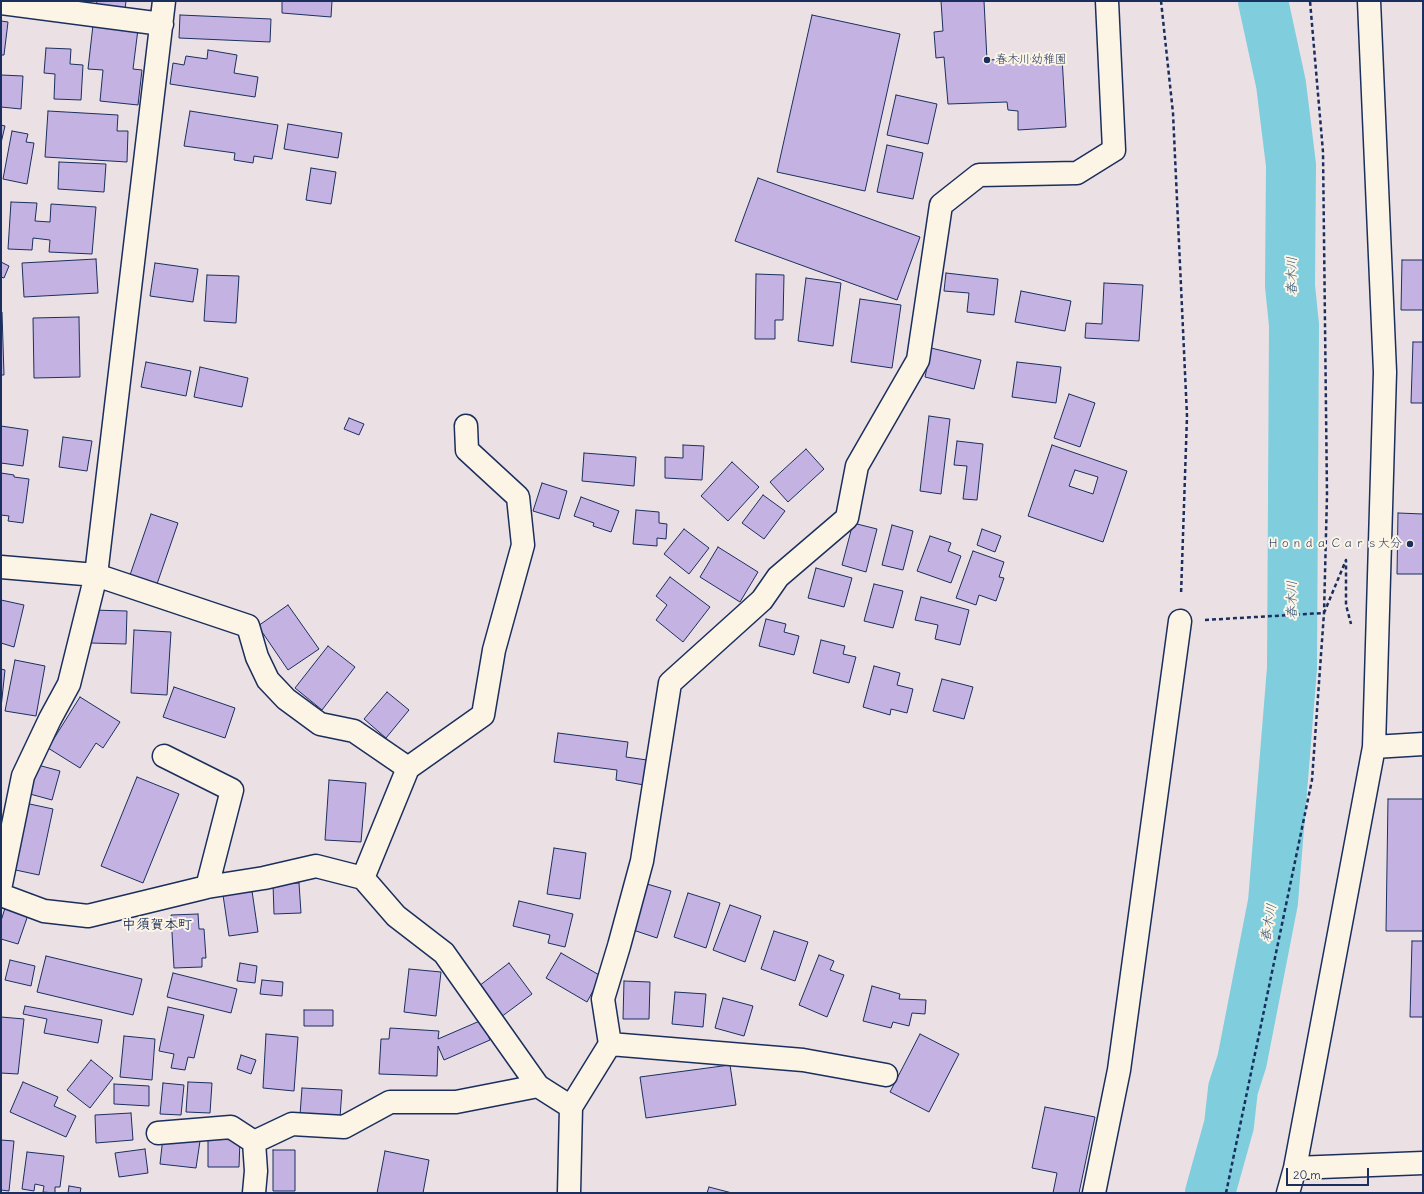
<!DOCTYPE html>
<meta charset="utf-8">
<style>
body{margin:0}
#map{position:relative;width:1424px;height:1194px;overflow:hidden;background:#ebe1e4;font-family:Delius,sans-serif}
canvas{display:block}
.frame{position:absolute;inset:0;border:2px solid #1b2f5e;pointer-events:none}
.scale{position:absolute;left:1286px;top:1168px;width:83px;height:18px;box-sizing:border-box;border:2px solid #1b2f5e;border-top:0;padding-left:5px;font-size:12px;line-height:14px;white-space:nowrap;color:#1b2f5e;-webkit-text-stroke:3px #fcf5e5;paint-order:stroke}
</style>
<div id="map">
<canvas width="1424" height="1194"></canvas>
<div class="frame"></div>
<div class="scale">20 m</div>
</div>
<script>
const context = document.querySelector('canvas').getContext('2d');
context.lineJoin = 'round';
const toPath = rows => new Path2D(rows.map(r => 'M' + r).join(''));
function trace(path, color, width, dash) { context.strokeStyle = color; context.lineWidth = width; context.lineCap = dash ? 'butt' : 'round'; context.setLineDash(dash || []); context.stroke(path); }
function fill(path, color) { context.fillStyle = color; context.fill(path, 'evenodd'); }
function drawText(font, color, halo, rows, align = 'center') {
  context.font = font + ' Delius,"Klee One",sans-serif'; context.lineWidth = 4; context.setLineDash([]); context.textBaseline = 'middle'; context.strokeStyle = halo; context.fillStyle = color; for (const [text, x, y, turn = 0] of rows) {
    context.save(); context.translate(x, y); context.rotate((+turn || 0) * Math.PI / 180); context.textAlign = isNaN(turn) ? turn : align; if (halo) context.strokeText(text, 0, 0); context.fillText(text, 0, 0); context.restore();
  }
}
trace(toPath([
 [1210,1193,1229,1125,1233,1089,1242,1061,1273,902,1292,668,1294,325,1290,286,1291,165,1281,84,1263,1]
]), '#7fcddd', 50);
const building = toPath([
 [97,1,126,1,125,10,96,7,97,1],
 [282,1,332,1,331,17,282,13,282,1],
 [941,1,984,1,987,60,1062,57,1066,127,1018,130,1018,111,1008,110,1007,102,948,104,944,57,936,58,934,32,943,31,941,1],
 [180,15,271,19,270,42,179,38,180,15],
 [812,15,900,34,865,191,777,172,812,15],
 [1,21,8,22,4,55,1,55,1,21],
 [93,25,138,29,133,69,142,70,138,105,100,101,103,70,88,69,93,25],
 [46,48,71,49,70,64,83,65,81,100,54,99,55,74,44,73,46,48],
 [208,50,237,55,234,73,258,77,255,97,170,84,173,63,184,65,186,56,207,59,208,50],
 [1,75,23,76,21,109,1,107,1,75],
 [896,95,937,104,928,144,887,135,896,95],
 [48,111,118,115,117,131,128,131,127,162,45,157,48,111],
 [190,111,278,125,272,159,254,156,253,163,234,160,235,153,184,146,190,111],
 [288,124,342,133,338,158,284,149,288,124],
 [1,125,5,126,1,143,1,125],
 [12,131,28,134,26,142,34,143,27,184,3,179,12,131],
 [887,145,923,153,913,199,877,192,887,145],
 [59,162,106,164,104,192,58,189,59,162],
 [311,168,336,172,331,204,306,200,311,168],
 [758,178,920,237,897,300,735,241,758,178],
 [11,202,37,203,35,221,50,222,51,204,96,207,92,254,49,252,50,240,33,238,32,250,8,249,11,202],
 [96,259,98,293,24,297,22,263,96,259],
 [1402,260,1423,260,1423,310,1401,310,1402,260],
 [1,262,9,266,4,278,1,277,1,262],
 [155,263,198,269,193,302,150,296,155,263],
 [946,273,998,279,994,315,967,312,969,293,944,291,946,273],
 [756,274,784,275,783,320,775,320,775,339,755,339,756,274],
 [207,275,239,276,236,323,204,321,207,275],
 [806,278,841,283,833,346,798,341,806,278],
 [1104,283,1143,285,1139,341,1085,338,1086,323,1102,324,1104,283],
 [1021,291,1071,301,1065,331,1015,322,1021,291],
 [860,299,901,305,892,368,851,362,860,299],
 [1,312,2,312,4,375,1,375,1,312],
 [79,317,80,377,34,378,33,318,79,317],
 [1413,342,1423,342,1423,403,1411,403,1413,342],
 [931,348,981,360,974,389,925,377,931,348],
 [146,362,191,371,186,396,141,387,146,362],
 [1017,362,1061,367,1056,403,1012,397,1017,362],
 [200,367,248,378,242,407,194,397,200,367],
 [1069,394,1095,403,1080,447,1054,438,1069,394],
 [929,416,950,419,941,494,920,491,929,416],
 [349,418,364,424,359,435,344,429,349,418],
 [1,426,28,430,23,466,1,463,1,426],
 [63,437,92,441,87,471,59,467,63,437],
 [957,441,983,444,977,500,963,499,967,466,954,465,957,441],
 [683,445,704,446,702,480,665,478,665,457,683,458,683,445],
 [1052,445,1127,471,1103,542,1028,516,1052,445],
 [1075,470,1098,477,1093,494,1069,486,1075,470],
 [806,449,824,469,788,502,770,482,806,449],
 [584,453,636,457,634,486,582,481,584,453],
 [732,462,759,487,728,521,701,496,732,462],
 [1,473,14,475,14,477,29,479,23,523,8,521,9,516,1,515,1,473],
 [542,483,567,491,559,519,533,511,542,483],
 [763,495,785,511,764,539,742,523,763,495],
 [581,497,619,511,611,532,593,526,594,523,574,516,581,497],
 [636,510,659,512,659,523,667,524,666,539,657,538,657,546,633,544,636,510],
 [1398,513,1423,514,1423,574,1397,574,1398,513],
 [151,514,178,523,157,584,130,575,151,514],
 [853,523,877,529,866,572,842,565,853,523],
 [892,525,913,531,903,570,882,565,892,525],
 [684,529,709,548,689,574,664,554,684,529],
 [982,529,1001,536,995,552,977,545,982,529],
 [930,536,951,543,948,551,961,556,951,583,917,571,930,536],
 [718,547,758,572,740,602,700,577,718,547],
 [973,551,1004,562,999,577,1004,578,996,601,979,595,976,605,956,598,973,551],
 [816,568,852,578,844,607,808,598,816,568],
 [670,577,710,607,683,642,656,620,667,605,656,596,670,577],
 [874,584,903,591,893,628,864,621,874,584],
 [921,597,969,610,960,645,935,639,938,625,915,620,921,597],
 [1,600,24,605,14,647,1,643,1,600],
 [288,605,319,649,288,670,258,626,288,605],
 [92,610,127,611,126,644,91,643,92,610],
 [766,619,786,624,784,632,799,636,794,655,759,646,766,619],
 [134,630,171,632,167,695,131,693,134,630],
 [821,640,845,646,843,654,856,657,849,683,813,673,821,640],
 [328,646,355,667,322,710,295,688,328,646],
 [15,660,45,666,36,716,5,711,15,660],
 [874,666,900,673,897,685,913,689,907,713,891,709,890,715,863,707,874,666],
 [1,669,5,670,1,708,1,669],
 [942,679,973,687,964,719,933,711,942,679],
 [174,687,235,708,225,738,163,717,174,687],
 [387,692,409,710,386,738,364,719,387,692],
 [80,697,120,722,103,748,96,743,80,768,48,748,80,697],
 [558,733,628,742,626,757,647,760,644,785,616,780,617,770,554,762,558,733],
 [38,765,60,771,52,800,30,794,38,765],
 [137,777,179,794,143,883,101,866,137,777],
 [329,780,366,783,361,842,325,840,329,780],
 [1388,799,1423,799,1423,931,1386,931,1388,799],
 [25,803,53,809,39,875,11,869,25,803],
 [554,848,586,853,580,899,547,894,554,848],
 [299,883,301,913,274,914,273,884,299,883],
 [647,884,671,891,657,938,633,930,647,884],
 [252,891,258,932,229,936,223,895,252,891],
 [688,893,720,903,706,948,674,937,688,893],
 [519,901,573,914,565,947,548,943,550,935,513,926,519,901],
 [730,905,761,916,745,962,713,950,730,905],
 [5,908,28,915,18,944,1,939,1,921,5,908],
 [198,914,199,929,204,929,206,958,202,958,202,967,174,968,171,915,198,914],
 [774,931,808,942,795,981,761,969,774,931],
 [1412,941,1423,941,1423,1017,1410,1017,1412,941],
 [561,953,601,976,587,1002,546,978,561,953],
 [819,955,834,961,830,970,844,975,827,1017,799,1005,819,955],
 [46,956,142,979,133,1015,37,992,46,956],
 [10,960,35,966,31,986,5,980,10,960],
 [240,963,257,966,255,983,237,981,240,963],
 [509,963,532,994,501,1017,479,986,509,963],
 [409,969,441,972,436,1016,404,1012,409,969],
 [173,973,237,989,231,1013,167,997,173,973],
 [262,980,283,982,282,996,260,994,262,980],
 [624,981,650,982,649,1019,623,1019,624,981],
 [872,986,900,994,899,999,926,1000,925,1014,912,1013,909,1026,893,1022,891,1028,863,1021,872,986],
 [675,992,706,994,703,1027,672,1024,675,992],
 [723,998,753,1006,744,1036,715,1028,723,998],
 [25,1006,102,1020,98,1043,44,1033,47,1019,23,1014,25,1006],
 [168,1007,204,1015,194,1058,188,1057,185,1070,171,1068,174,1054,159,1051,168,1007],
 [304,1010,333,1010,333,1026,304,1026,304,1010],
 [1,1017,24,1019,18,1074,1,1073,1,1017],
 [482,1020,490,1040,444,1060,438,1046,437,1076,379,1074,381,1039,389,1039,390,1028,439,1031,438,1039,482,1020],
 [266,1034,298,1037,294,1091,263,1088,266,1034],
 [920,1034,959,1054,929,1112,890,1092,920,1034],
 [124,1036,155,1039,152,1080,120,1077,124,1036],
 [241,1055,256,1060,251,1074,237,1069,241,1055],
 [91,1060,113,1078,90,1108,67,1090,91,1060],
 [730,1065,736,1105,646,1118,640,1077,730,1065],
 [23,1082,58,1097,54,1106,76,1116,66,1137,10,1112,23,1082],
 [188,1082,212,1083,210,1113,186,1112,188,1082],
 [163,1083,184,1085,181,1115,160,1114,163,1083],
 [114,1084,149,1086,149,1106,114,1104,114,1084],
 [302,1088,342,1090,340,1117,300,1115,302,1088],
 [1045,1107,1095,1117,1079,1193,1053,1193,1057,1173,1032,1168,1045,1107],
 [131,1113,133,1140,96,1143,95,1115,131,1113],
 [163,1137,200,1141,196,1168,160,1164,163,1137],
 [208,1139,240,1140,239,1167,208,1167,208,1139],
 [1,1140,14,1141,9,1191,1,1190,1,1140],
 [145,1149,148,1173,119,1177,115,1153,145,1149],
 [273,1150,295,1150,295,1191,273,1191,273,1150],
 [385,1151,429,1160,423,1193,377,1193,385,1151],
 [27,1152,64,1156,60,1187,55,1187,55,1193,43,1192,44,1186,35,1184,34,1191,22,1189,27,1152],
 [69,1186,81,1188,80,1193,68,1193,69,1186],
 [709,1187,732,1193,707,1193,709,1187]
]);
fill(building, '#c4b2e2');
trace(building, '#1b2f5e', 1);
const minor = toPath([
 [1,3,162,24],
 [1,567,96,575,248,626,257,657,268,680,286,699,320,724,354,731,408,768,363,878],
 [1374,747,1423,744],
 [164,756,232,790,207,887],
 [408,768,483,715,494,650,523,545,518,497,467,450,466,426],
 [1,884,23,776,50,719,69,684,96,575,164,1],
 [1,895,44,911,88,916,207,887,264,878,316,866,363,878,396,916,444,953,538,1086,571,1107],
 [610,1044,803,1060,886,1075],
 [158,1133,231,1127,254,1142],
 [1295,1168,1423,1163],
 [254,1193,256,1171,254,1142,292,1124,344,1127,390,1102,456,1102,538,1086],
 [569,1193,571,1107,610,1044,603,999,619,946,642,861,670,683,762,600,778,577,847,518,857,466,918,360,941,205,979,175,1077,173,1114,150,1107,1],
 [1094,1193,1119,1070,1180,621],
 [1288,1193,1295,1168,1374,747,1385,372,1369,1]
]);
trace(minor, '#1b2f5e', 25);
trace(toPath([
 [1161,1,1173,113,1187,416,1181,595],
 [1205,620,1324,613,1346,560,1346,605,1351,624],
 [1226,1193,1312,780,1324,613,1327,495,1323,152,1310,1]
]), '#1b2f5e', 2.5, [4, 3]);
trace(minor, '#fcf5e5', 22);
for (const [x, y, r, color] of [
 [987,60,4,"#1b2f5e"],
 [1410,544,4,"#1b2f5e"]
]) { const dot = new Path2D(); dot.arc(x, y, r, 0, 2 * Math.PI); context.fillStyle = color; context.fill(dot); trace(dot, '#fcf5e5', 1.5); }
drawText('12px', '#1b2f5e', '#fcf5e5', [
 ["春木川幼稚園",995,60],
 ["Ｈｏｎｄａ Ｃａｒｓ大分",1402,544,"right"]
], 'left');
drawText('italic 13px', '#34567e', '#fcf5e5', [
 ["春木川",1292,276,-90],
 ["春木川",1292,600,-90],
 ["春木川",1269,923,-80]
]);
drawText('bold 14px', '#1b2f5e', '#fcf5e5', [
 ["中須賀本町",157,925]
]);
</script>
